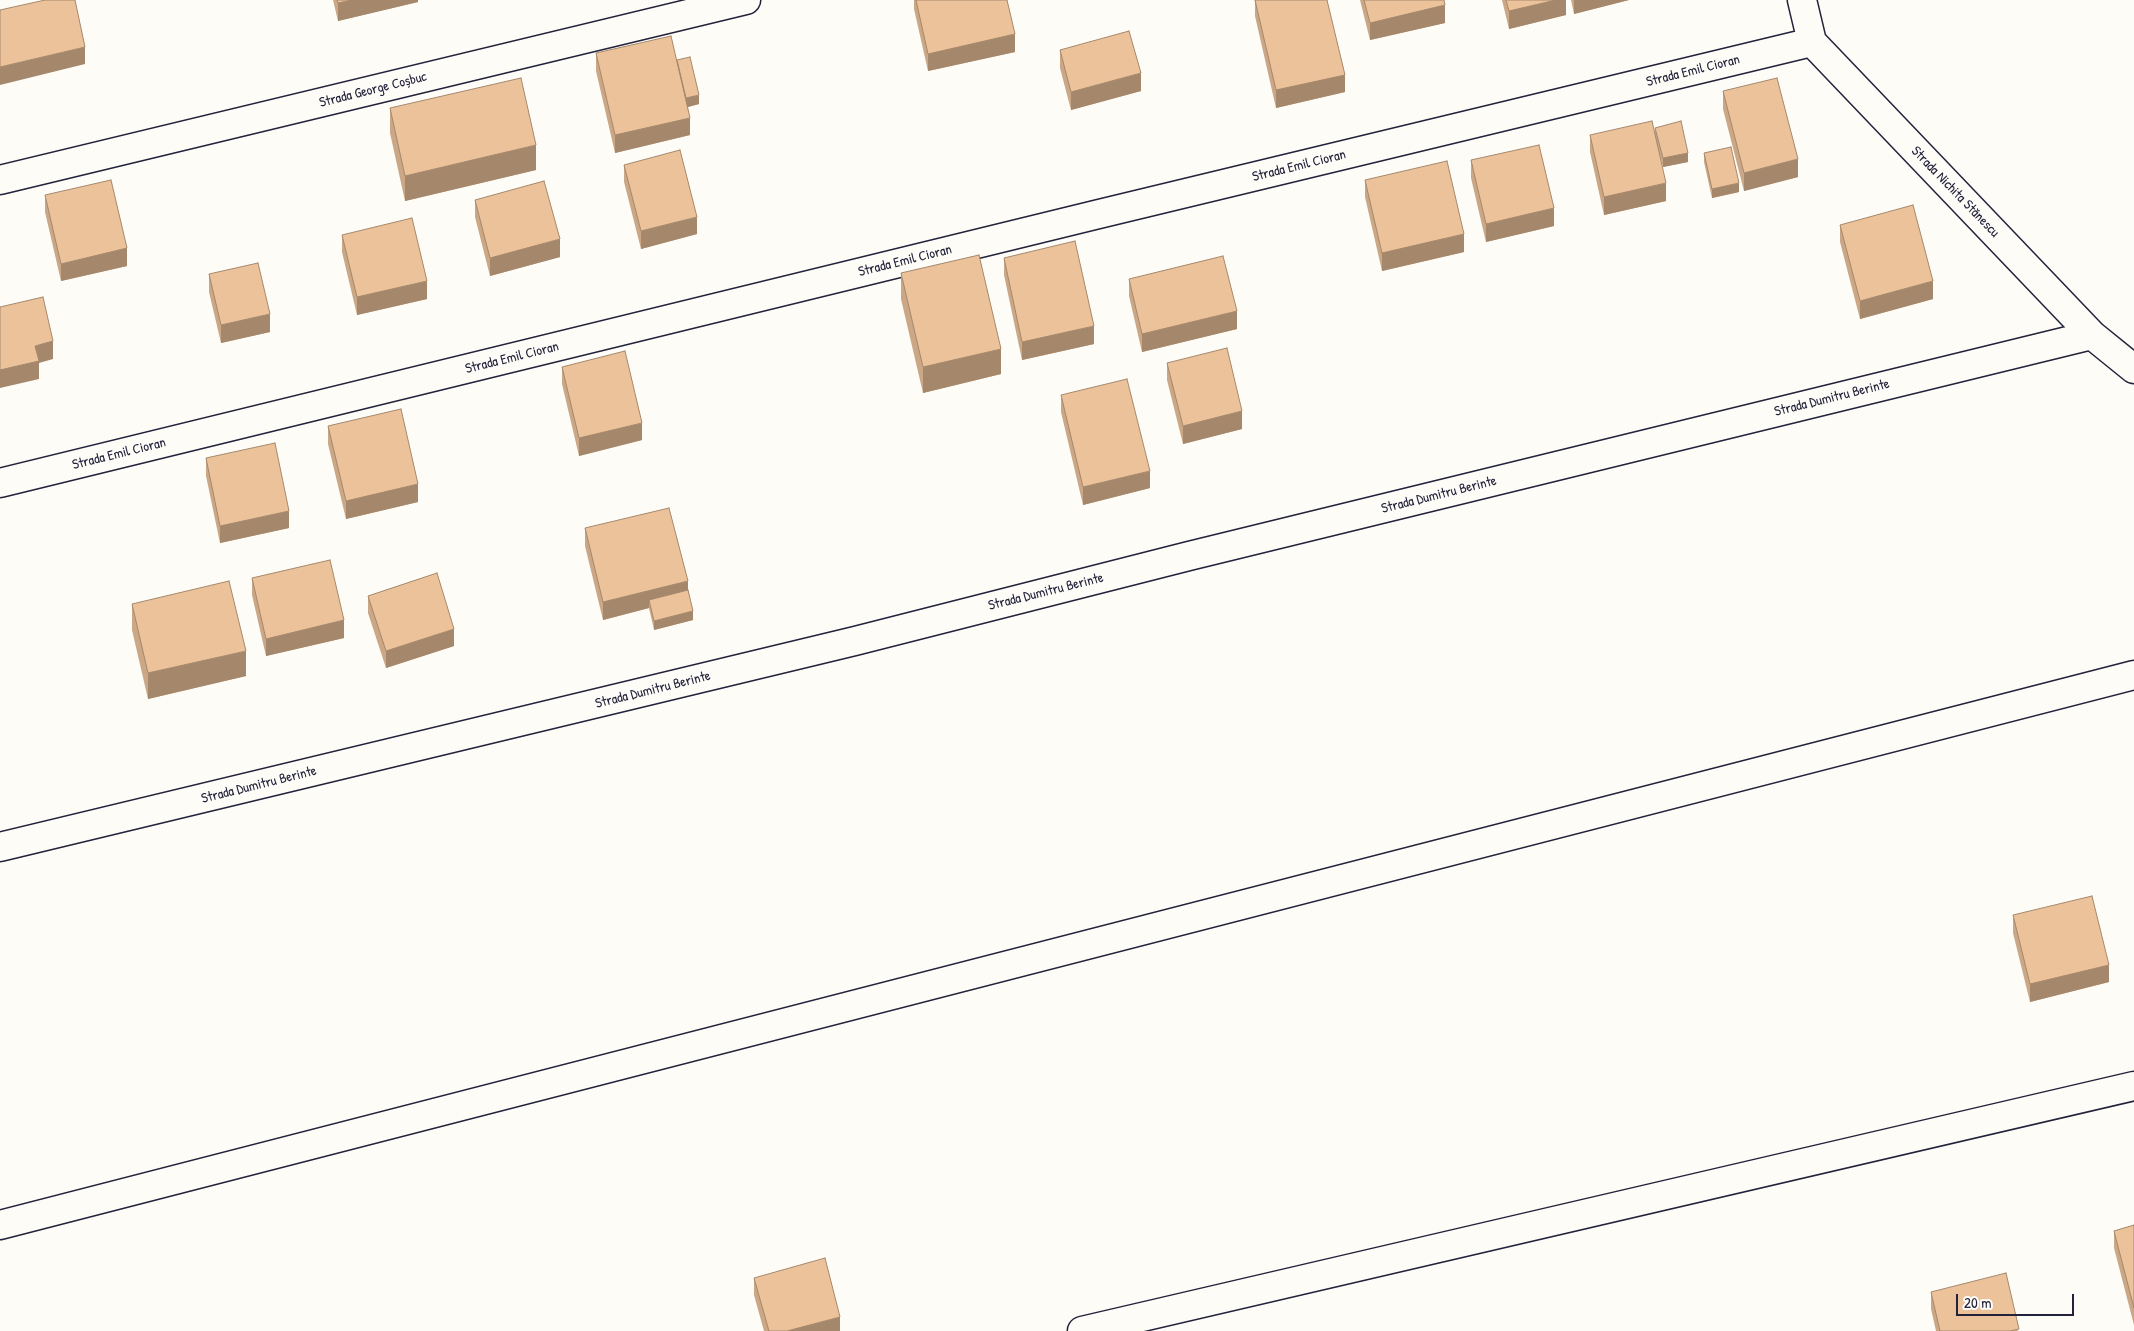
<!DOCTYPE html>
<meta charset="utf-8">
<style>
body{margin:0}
#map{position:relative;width:2134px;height:1331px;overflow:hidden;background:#fdfcf7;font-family:"Patrick Hand",sans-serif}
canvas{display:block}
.scale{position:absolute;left:1956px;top:1294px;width:118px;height:22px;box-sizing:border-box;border:2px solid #22223b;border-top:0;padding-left:6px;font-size:15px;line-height:18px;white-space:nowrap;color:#22223b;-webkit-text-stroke:4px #fdfcf7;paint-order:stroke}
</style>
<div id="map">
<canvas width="2134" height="1331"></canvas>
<div class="scale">20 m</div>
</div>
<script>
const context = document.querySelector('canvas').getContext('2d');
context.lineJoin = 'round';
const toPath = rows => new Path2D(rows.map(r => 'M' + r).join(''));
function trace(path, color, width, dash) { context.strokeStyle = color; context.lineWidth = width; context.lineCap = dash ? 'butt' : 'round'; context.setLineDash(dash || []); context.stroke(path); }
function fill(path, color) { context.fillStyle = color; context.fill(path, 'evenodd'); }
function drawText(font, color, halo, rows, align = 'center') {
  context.font = font + ' "Patrick Hand",sans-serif'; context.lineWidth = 4; context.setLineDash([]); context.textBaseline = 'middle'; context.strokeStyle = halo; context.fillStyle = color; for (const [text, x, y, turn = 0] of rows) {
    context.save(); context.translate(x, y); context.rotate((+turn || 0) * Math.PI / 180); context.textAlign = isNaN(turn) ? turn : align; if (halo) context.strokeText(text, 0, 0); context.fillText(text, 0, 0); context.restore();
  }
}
const street = toPath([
 [1802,0,1812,42,2092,335,2134,369],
 [0,180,746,0],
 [0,483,1099,214,1812,42],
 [0,847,855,641,1189,556,2092,335],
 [0,1225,2134,675],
 [1082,1331,2134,1086]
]);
trace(street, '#22223b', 31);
trace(street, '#fdfcf7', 28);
fill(toPath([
 [333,0,418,0,418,2,338,21],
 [914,0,1007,0,1015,52,928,71,914,9],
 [1255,0,1327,0,1345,92,1276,108,1255,16],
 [1360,0,1444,0,1445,23,1370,40],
 [1502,0,1566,0,1566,15,1509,29],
 [1571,0,1629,0,1574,14],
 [1060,50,1141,91,1071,110,1060,68],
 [596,53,677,60,699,104,688,107,690,135,615,153,596,71],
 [1723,91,1798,177,1744,191,1723,109],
 [390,108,536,170,405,201,390,133],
 [1655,128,1688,162,1663,167,1655,137],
 [1590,135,1666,201,1604,215,1590,152],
 [1704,153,1739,192,1712,198,1704,162],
 [1471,160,1554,226,1486,242,1471,178],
 [624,165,697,234,641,249,624,182],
 [1365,180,1464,252,1382,271,1365,197],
 [45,195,127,266,61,281,45,212],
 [475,200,560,257,490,276,475,217],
 [1840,225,1933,299,1860,319,1840,242],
 [342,235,427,299,357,315,342,252],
 [1004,258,1094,344,1022,360,1004,275],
 [901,273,1001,374,923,393,901,299],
 [209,274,270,332,221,343,209,292],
 [1129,279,1237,329,1142,352,1129,296],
 [1167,363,1242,429,1183,444,1167,380],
 [562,367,642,440,579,456,562,384],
 [1061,395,1150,488,1083,505,1061,412],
 [328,426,418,502,346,519,328,444],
 [206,458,289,528,220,543,206,476],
 [585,528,688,590,693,620,654,630,649,608,603,620,585,546],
 [252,578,344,638,266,656,252,595],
 [368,596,454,646,386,668,368,613],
 [132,604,246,676,148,699,132,630],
 [2013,915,2109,982,2030,1002,2013,933],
 [2134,1225,2134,1325,2114,1248,2114,1231],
 [754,1278,840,1331,764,1331,754,1295],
 [1931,1292,2019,1331,1936,1331,1931,1309]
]), '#cba785');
fill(toPath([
 [352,0,418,0,418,2,338,21,338,3],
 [1556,0,1566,0,1566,15,1509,29,1509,11],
 [1574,0,1629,0,1574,14],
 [1445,5,1445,23,1370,40,1370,23],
 [1015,34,1015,52,928,71,928,54],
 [85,47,85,64,0,85,0,67],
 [1141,73,1141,91,1071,110,1071,92],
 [1345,75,1345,92,1276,108,1276,90],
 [699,95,699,104,684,108,684,99],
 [690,118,690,135,615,153,615,135],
 [536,145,536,170,405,201,405,176],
 [1688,153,1688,162,1663,167,1663,158],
 [1798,159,1798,177,1744,191,1744,173],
 [1666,183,1666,201,1604,215,1604,197],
 [1739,183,1739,192,1712,198,1712,189],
 [1554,208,1554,226,1486,242,1486,224],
 [697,217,697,234,641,249,641,231],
 [1464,234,1464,252,1382,271,1382,253],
 [560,239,560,257,490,276,490,258],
 [127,248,127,266,61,281,61,264],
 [427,281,427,299,357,315,357,297],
 [1933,281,1933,299,1860,319,1860,301],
 [1237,311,1237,329,1142,352,1142,334],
 [270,314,270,332,221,343,221,325],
 [1094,326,1094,344,1022,360,1022,342],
 [53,341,53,359,39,363,39,379,0,388,0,370,35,346],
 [1001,349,1001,374,923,393,923,367],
 [1242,411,1242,429,1183,444,1183,426],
 [642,423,642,440,579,456,579,438],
 [1150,471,1150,488,1083,505,1083,487],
 [418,484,418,502,346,519,346,501],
 [289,511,289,528,220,543,220,526],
 [688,581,688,599,649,600,649,608,603,620,603,602],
 [693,611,693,620,654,630,654,621],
 [344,620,344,638,266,656,266,639],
 [454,629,454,646,386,668,386,651],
 [246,651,246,676,148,699,148,673],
 [2109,965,2109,982,2030,1002,2030,984],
 [840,1317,840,1331,787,1331]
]), '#a5886c');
const building = toPath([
 [45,0,75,0,85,47,0,67,0,10,45,0],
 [337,0,352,0,338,3,337,0],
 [916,0,1007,0,1015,34,928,54,916,0],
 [1255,0,1327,0,1345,75,1276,90,1255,0],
 [1364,0,1444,0,1445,5,1370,23,1364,0],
 [1506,0,1556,0,1509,11,1506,0],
 [1129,31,1141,73,1071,92,1060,50,1129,31],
 [671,36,690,118,615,135,596,53,671,36],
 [690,57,699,95,686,98,677,60,690,57],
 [521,78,536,145,405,176,390,108,521,78],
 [1777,78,1798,159,1744,173,1723,91,1777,78],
 [1652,121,1666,183,1604,197,1590,135,1652,121],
 [1681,121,1688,153,1663,158,1655,128,1681,121],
 [1539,145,1554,208,1486,224,1471,160,1539,145],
 [1731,147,1739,183,1712,189,1704,153,1731,147],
 [680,150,697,217,641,231,624,165,680,150],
 [1447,161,1464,234,1382,253,1365,180,1447,161],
 [111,180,127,248,61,264,45,195,111,180],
 [544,181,560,239,490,258,475,200,544,181],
 [1913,205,1933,281,1860,301,1840,225,1913,205],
 [412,218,427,281,357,297,342,235,412,218],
 [1075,241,1094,326,1022,342,1004,258,1075,241],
 [979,255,1001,349,923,367,901,273,979,255],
 [1223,256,1237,311,1142,334,1129,279,1223,256],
 [258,263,270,314,221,325,209,274,258,263],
 [43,297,53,341,35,346,39,361,0,370,0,307,43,297],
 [1227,348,1242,411,1183,426,1167,363,1227,348],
 [625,351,642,423,579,438,562,367,625,351],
 [1127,379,1150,471,1083,487,1061,395,1127,379],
 [401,409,418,484,346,501,328,426,401,409],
 [275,443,289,511,220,526,206,458,275,443],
 [669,508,688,581,603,602,585,528,669,508],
 [330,560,344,620,266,639,252,578,330,560],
 [437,573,454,629,386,651,368,596,437,573],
 [229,581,246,651,148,673,132,604,229,581],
 [688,590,693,611,654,621,649,600,688,590],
 [2092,896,2109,965,2030,984,2013,915,2092,896],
 [2134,1225,2134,1308,2114,1231,2134,1225],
 [825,1258,840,1317,787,1331,769,1331,754,1278,825,1258],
 [2006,1273,2019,1329,2010,1331,1940,1331,1931,1292,2006,1273]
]);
fill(building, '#ecc29b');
trace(building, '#a5886c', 1);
drawText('14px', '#22223b', '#fdfcf7', [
 ["Strada Emil Cioran",1693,71,-14],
 ["Strada George Coșbuc",373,90,-14],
 ["Strada Emil Cioran",1299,166,-14],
 ["Strada Nichita Stănescu",1955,192,46],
 ["Strada Emil Cioran",905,261,-14],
 ["Strada Emil Cioran",512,358,-14],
 ["Strada Dumitru Berinte",1832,398,-14],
 ["Strada Emil Cioran",119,454,-14],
 ["Strada Dumitru Berinte",1439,495,-14],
 ["Strada Dumitru Berinte",1046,592,-14],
 ["Strada Dumitru Berinte",653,690,-14],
 ["Strada Dumitru Berinte",259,785,-14]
]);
</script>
